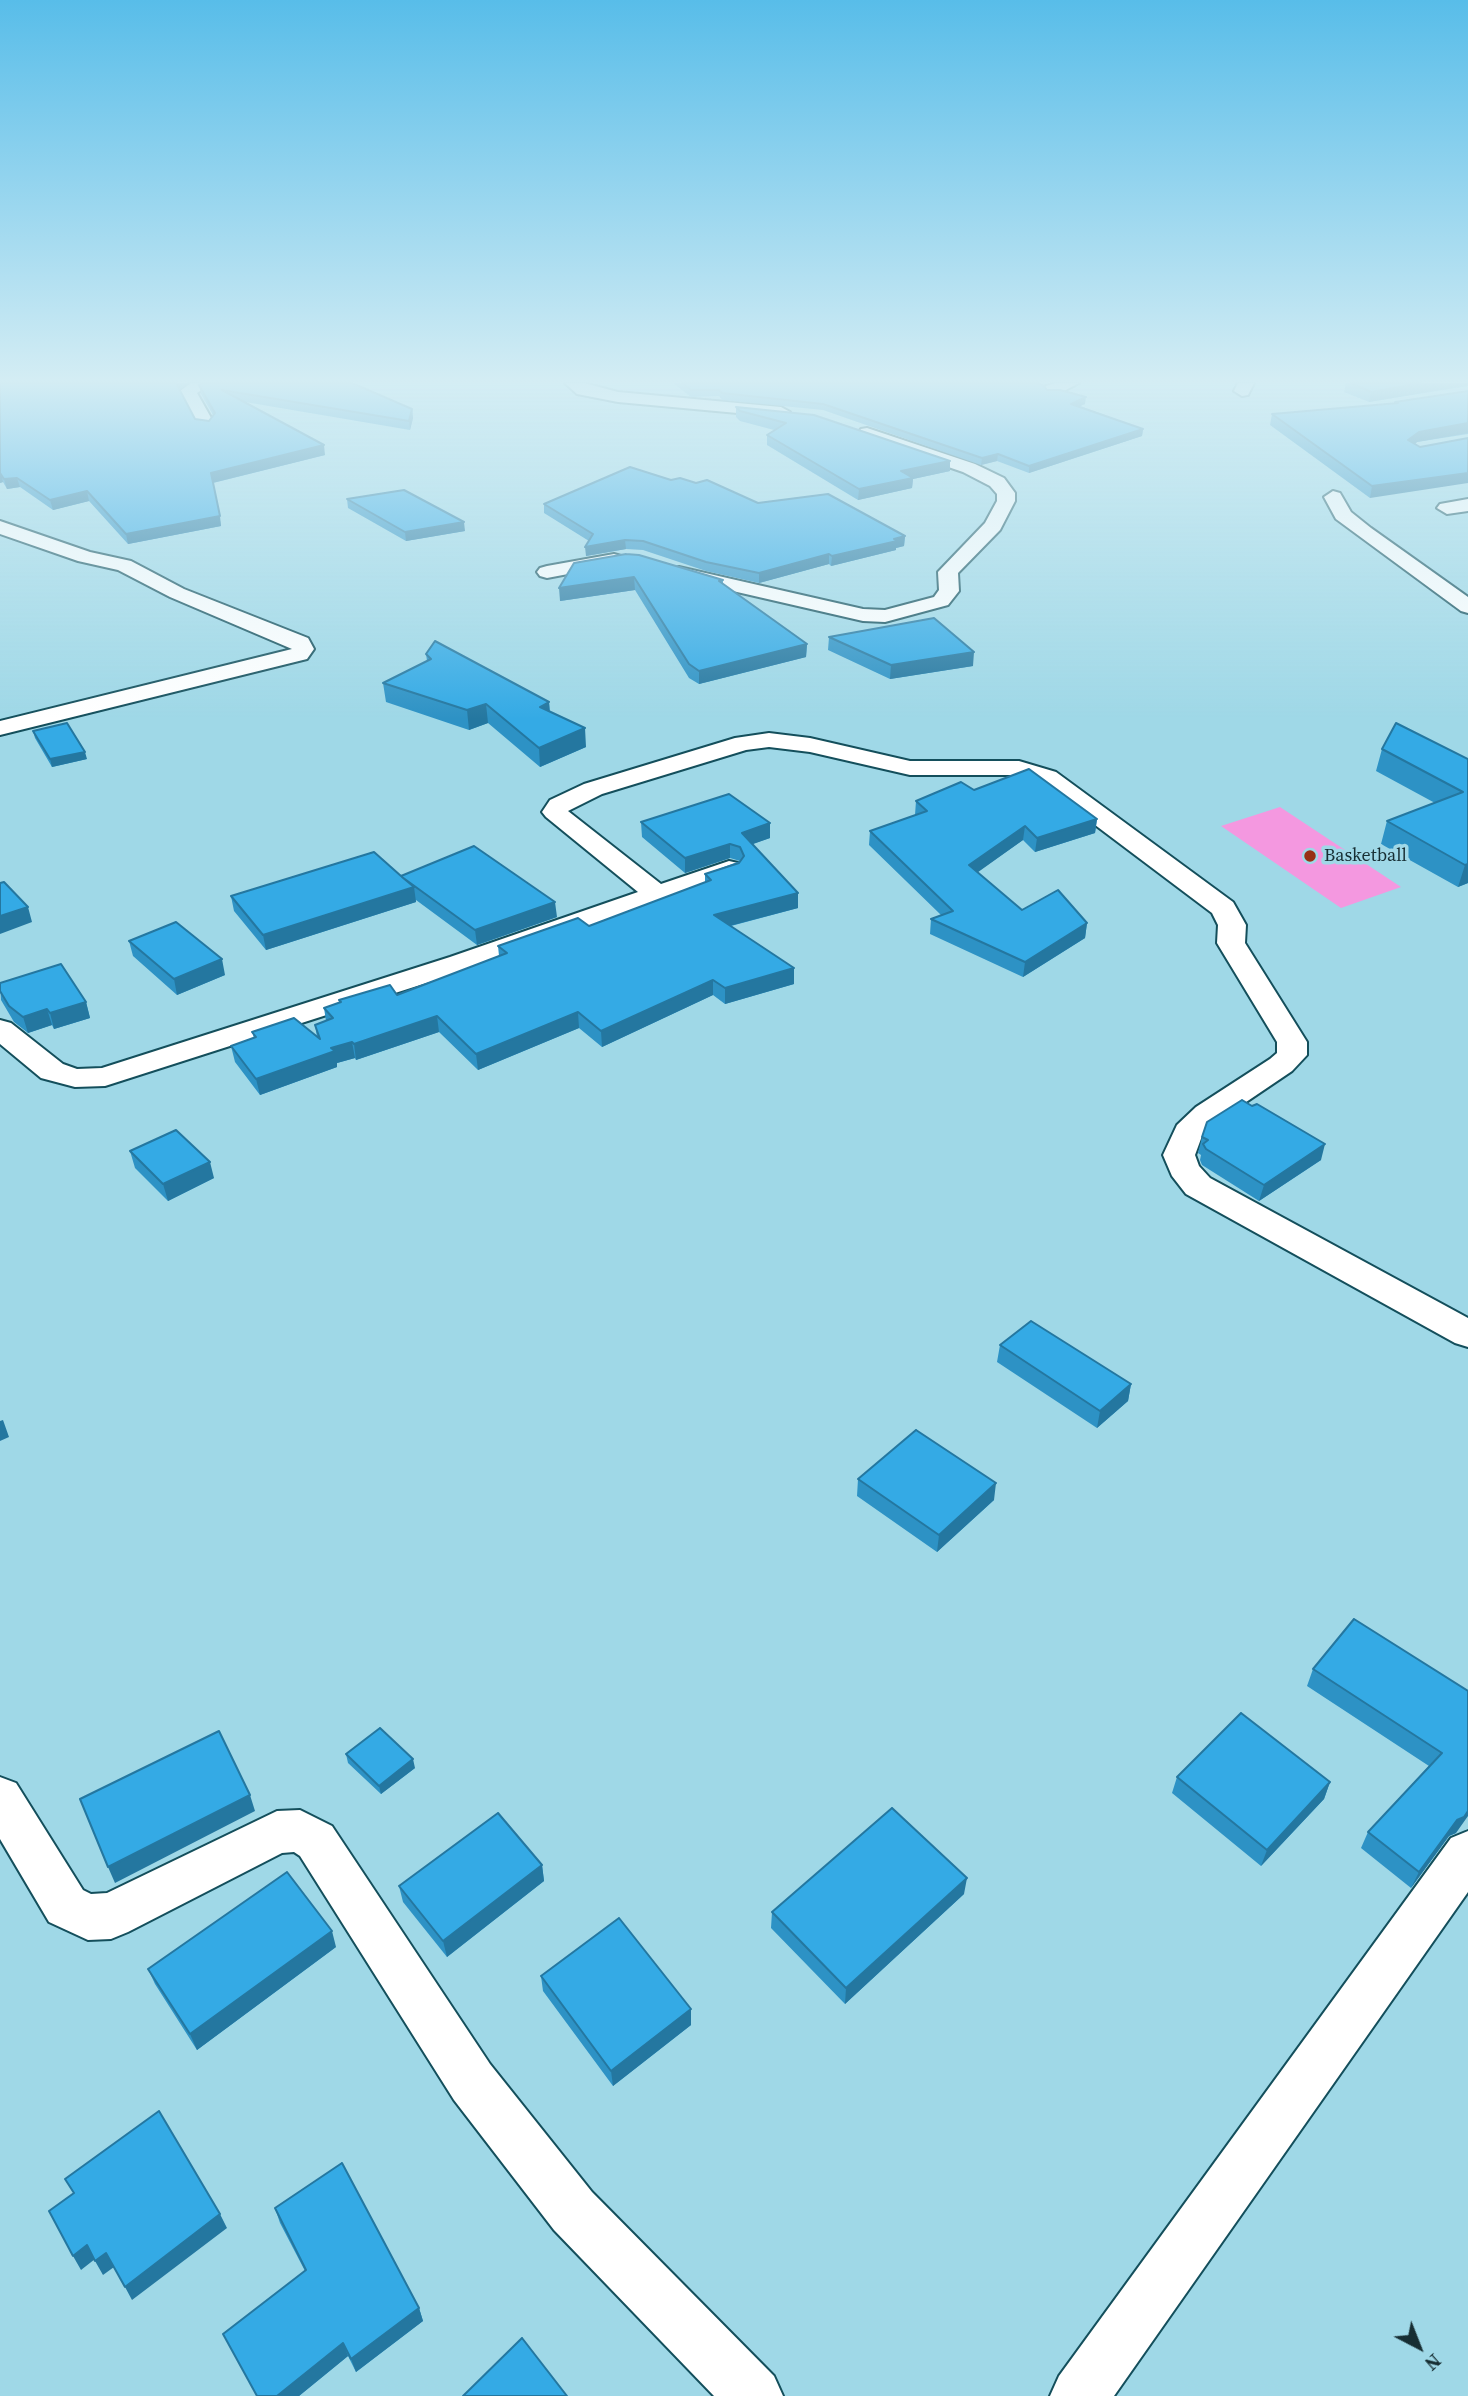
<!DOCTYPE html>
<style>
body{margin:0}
#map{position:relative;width:1468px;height:2396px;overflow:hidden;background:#9fd8e7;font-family:"Source Serif 4",serif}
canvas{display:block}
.north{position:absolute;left:1384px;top:2312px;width:70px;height:70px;-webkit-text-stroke:5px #9fd8e7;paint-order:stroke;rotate:138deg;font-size:19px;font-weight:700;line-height:28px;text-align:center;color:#172e33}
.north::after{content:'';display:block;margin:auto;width:24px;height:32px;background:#172e33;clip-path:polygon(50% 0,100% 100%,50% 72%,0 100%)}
</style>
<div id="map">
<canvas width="1468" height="2396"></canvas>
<div class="north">N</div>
</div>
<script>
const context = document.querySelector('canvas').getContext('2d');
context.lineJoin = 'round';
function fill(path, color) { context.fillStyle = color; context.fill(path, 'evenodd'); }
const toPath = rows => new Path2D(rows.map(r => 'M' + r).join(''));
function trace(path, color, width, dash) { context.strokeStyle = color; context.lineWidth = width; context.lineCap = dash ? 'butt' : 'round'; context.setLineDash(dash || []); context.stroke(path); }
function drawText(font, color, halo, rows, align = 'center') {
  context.font = font + ' "Source Serif 4",serif'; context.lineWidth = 7; context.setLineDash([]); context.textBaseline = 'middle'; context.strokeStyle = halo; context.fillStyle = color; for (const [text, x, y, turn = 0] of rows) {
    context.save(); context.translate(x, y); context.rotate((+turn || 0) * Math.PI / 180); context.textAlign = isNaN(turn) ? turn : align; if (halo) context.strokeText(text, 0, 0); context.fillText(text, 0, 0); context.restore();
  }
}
fill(toPath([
 [1280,807,1401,887,1341,908,1221,826]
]), '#f498e0');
const minor = toPath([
 [191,383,213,383,197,393,214,423,211,427,199,427,180,391,191,383],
 [565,383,584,383,618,392,781,407,790,412,781,417,618,402,577,394,565,383],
 [1055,383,1079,383,1058,394,1046,394,1044,390,1046,386,1055,383],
 [1238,383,1254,383,1248,395,1242,396,1234,391,1238,383],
 [867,428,975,464,1004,478,1015,493,1015,501,1000,530,958,573,959,591,948,605,885,622,863,621,672,577,669,573,672,569,679,567,863,609,885,610,934,597,939,590,938,572,985,523,997,501,997,494,990,486,963,472,861,437,858,433,861,429,867,428],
 [1333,491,1340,493,1351,512,1371,528,1468,597,1468,613,1461,611,1336,519,1324,497,1333,491],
 [1468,499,1468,511,1447,514,1437,508,1440,504,1468,499],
 [0,521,90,552,131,561,184,589,308,638,314,649,307,659,0,735,0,721,292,649,170,597,118,570,78,561,0,534,0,521],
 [614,554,621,556,624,560,621,564,547,578,540,576,537,572,540,568,547,566,614,554],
 [769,733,810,738,910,761,1019,761,1056,772,1233,902,1246,925,1245,943,1307,1042,1307,1055,1292,1071,1218,1121,1202,1136,1195,1155,1199,1166,1210,1178,1468,1318,1468,1347,1455,1343,1186,1194,1172,1176,1163,1155,1177,1125,1196,1107,1270,1059,1277,1053,1277,1042,1217,943,1218,925,1212,913,1038,782,1017,775,910,775,810,752,769,747,746,750,602,794,568,811,661,884,729,861,738,863,742,869,738,875,470,969,105,1086,75,1087,41,1078,0,1044,0,1020,11,1023,63,1064,77,1069,102,1068,450,957,638,892,546,817,542,812,550,800,584,784,735,738,769,733],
 [0,1777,16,1783,83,1890,91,1894,107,1893,277,1811,300,1810,332,1826,490,2064,592,2192,774,2376,783,2396,714,2396,554,2230,454,2100,300,1856,294,1852,282,1853,128,1932,111,1939,88,1940,49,1922,0,1839,0,1777],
 [1468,1831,1468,1892,1114,2396,1050,2396,1059,2376,1451,1838,1468,1831]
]);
trace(minor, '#144f5c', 4);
fill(minor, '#fff');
fill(toPath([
 [0,383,188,383,180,390,195,419,209,421,213,415,201,394,199,385,412,409,413,418,410,430,245,402,325,455,213,483,221,526,128,544,89,501,53,510,20,487,7,489,3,482,0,483],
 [673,383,1037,383,1047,390,1085,404,1080,406,1143,429,1142,436,1029,473,997,461,981,465,823,410,722,400,719,396,691,397],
 [1346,383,1468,383,1468,386,1369,402,1344,392],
 [1468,391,1468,434,1417,442,1370,498,1270,425,1272,414,1394,403,1395,402],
 [736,407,950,461,950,471,913,479,912,488,858,500,767,445,767,435,774,430,740,421,736,417],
 [671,480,758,503,905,536,904,546,896,548,896,550,831,566,829,564,759,583,706,571,643,550,626,549,586,556,589,541,544,513,544,504],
 [347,499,465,531,406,541,348,508],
 [574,563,723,580,723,584,807,644,806,657,699,684,689,678,635,590,560,601],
 [829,637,973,666,890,679,828,650],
 [426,654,549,702,550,711,586,747,540,767,488,723,469,730,386,702,383,683,427,661],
 [33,731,87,759,52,767,35,738],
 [1382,749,1468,759,1468,883,1458,887,1381,844,1387,821,1435,803,1376,771],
 [974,790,1097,819,1095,833,1035,852,1023,840,977,872,1022,910,1087,923,1085,938,1023,977,930,934,931,919,941,915,869,845,870,831,915,815,916,801],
 [641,822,770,838,752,844,798,893,798,908,731,926,794,968,794,984,725,1004,713,995,602,1047,579,1028,478,1070,439,1032,356,1060,355,1058,337,1063,337,1067,260,1095,235,1062,231,1046,254,1038,252,1032,317,1037,315,1025,326,1021,324,1008,340,1002,339,1000,397,995,499,956,498,946,589,926,705,882,705,874,740,861,730,858,685,873,642,837],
 [401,876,557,917,477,945,416,900,416,902,266,950,234,911,231,896],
 [129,941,225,975,177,995,133,956],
 [0,983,86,1002,90,1018,54,1029,52,1025,28,1033,14,1022,1,1000],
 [1202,1137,1321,1160,1259,1201,1202,1165,1200,1160,1201,1155,1198,1153],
 [130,1151,214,1178,168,1201,135,1168],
 [1000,1345,1131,1384,1128,1401,1097,1428,997,1362],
 [858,1479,994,1500,937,1552,857,1496],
 [1313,1669,1468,1691,1456,1833,1449,1836,1411,1888,1361,1848,1368,1832,1429,1766,1307,1686],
 [346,1754,415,1768,381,1794,348,1763],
 [1177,1777,1330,1782,1324,1799,1261,1866,1172,1793],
 [542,1865,544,1881,447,1957,403,1902,399,1886],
 [964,1894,845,2004,771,1928,772,1912],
 [336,1947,197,2050,155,1984,148,1969],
 [541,1976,691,2009,691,2025,613,2086,543,1991],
 [275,2208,419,2308,423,2321,356,2372,348,2356,299,2396,257,2396,305,2271,280,2223]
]), '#2d92c5');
fill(toPath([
 [176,383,188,383,178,392],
 [1421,383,1468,383,1468,385,1369,402,1371,392],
 [1086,397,1085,404,1071,410,1071,404],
 [412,409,413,418,410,430,409,421],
 [1468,423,1468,433,1417,442,1406,451,1408,440,1419,432],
 [1143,429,1142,436,1029,473,1029,466],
 [324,445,325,455,212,483,211,473],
 [998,454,997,461,981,465,982,458],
 [950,461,950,471,913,479,912,488,858,500,859,489,901,471],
 [0,473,1,473,3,482,0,483],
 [1468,473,1468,483,1370,498,1372,486],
 [17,478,20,487,7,489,4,479],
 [87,491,89,501,53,510,50,500],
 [220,516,221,526,128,544,126,534],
 [464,522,465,531,406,541,405,532],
 [905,536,904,546,896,548,896,550,831,566,832,556],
 [625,540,626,549,586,556,585,547],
 [829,554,829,564,759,583,759,573],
 [634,577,635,590,560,601,559,588],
 [807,644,806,657,699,684,699,671],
 [974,652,973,666,890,679,891,665],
 [549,702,550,721,540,707],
 [486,704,488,723,469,730,467,710],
 [585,728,586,747,540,767,539,748],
 [85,752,87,759,52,767,50,759],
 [1097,819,1095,833,1035,852,1037,838],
 [770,823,770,838,742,848,742,833],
 [1025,826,1023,840,967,880,969,865],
 [730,844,730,858,685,873,685,858],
 [1468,864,1468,883,1458,887,1465,865],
 [414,887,416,902,266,950,263,935],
 [798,893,798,908,714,930,714,915],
 [555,902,557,917,477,945,475,930],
 [28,907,32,922,0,934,0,916],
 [1087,923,1085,938,1023,977,1025,962],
 [222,959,225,975,177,995,174,979],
 [794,968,794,984,725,1004,725,988],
 [713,980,713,995,602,1047,601,1031],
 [86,1002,90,1018,54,1029,50,1013],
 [47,1009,52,1025,28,1033,23,1017],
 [578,1012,579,1028,478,1070,476,1054],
 [437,1016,439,1032,356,1060,354,1044],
 [352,1042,355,1058,337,1063,337,1067,260,1095,256,1079,331,1048],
 [1325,1144,1321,1160,1259,1201,1264,1185],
 [210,1162,214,1178,168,1201,163,1184],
 [1131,1384,1128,1401,1097,1428,1100,1411],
 [3,1420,9,1437,0,1441,0,1421],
 [996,1483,994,1500,937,1552,939,1535],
 [413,1759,415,1768,381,1794,379,1786],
 [1330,1782,1324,1799,1261,1866,1267,1850],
 [250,1795,255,1811,115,1883,108,1867],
 [1468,1811,1468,1816,1456,1833,1449,1836,1411,1888,1419,1872,1457,1820],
 [542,1865,544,1881,447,1957,443,1941],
 [967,1878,964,1894,845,2004,846,1988],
 [332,1931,336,1947,197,2050,190,2034],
 [691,2009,691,2025,613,2086,611,2071],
 [220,2214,227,2228,132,2300,125,2287],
 [87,2245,95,2259,81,2270,73,2256],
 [106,2253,114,2267,103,2275,95,2261],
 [419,2308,423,2321,356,2372,351,2359],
 [343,2343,348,2356,299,2396,277,2396]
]), '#2477a0');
const building = toPath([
 [0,383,176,383,195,419,209,421,215,413,199,385,202,383,352,383,412,409,409,421,222,390,324,445,211,473,220,516,126,534,87,491,50,500,17,478,4,479,0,473,0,383],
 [682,383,1037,383,1043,385,1047,390,1060,390,1086,397,1071,404,1143,429,1029,466,998,454,982,458,823,404,722,393,719,390,691,390,682,383],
 [1351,383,1421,383,1371,392,1351,383],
 [1468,391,1468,423,1419,432,1408,440,1420,447,1468,438,1468,473,1372,486,1272,414,1398,403,1395,402,1468,391],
 [736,407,814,415,950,461,901,471,913,478,859,489,767,435,786,423,740,411,736,407],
 [630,467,671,480,680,478,696,483,707,480,758,503,828,494,905,536,894,539,897,541,832,556,829,554,759,573,706,562,643,541,625,540,585,547,593,534,544,504,630,467],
 [404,490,464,522,405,532,347,499,404,490],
 [626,554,639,555,723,580,719,581,807,644,699,671,689,664,634,577,559,588,574,563,626,554],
 [934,618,974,652,891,665,829,637,934,618],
 [435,641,549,702,540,707,585,728,539,748,486,704,467,710,383,683,431,659,426,654,435,641],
 [67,723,85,752,50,759,33,731,67,723],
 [1396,723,1468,759,1468,864,1465,865,1387,821,1463,792,1382,749,1396,723],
 [1029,769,1097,819,1037,838,1025,826,969,865,1022,910,1058,890,1087,923,1025,962,931,919,953,911,870,831,927,811,916,801,961,782,974,790,1029,769],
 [729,794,770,823,742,833,798,893,714,915,794,968,725,988,713,980,601,1031,578,1012,476,1054,437,1016,354,1044,352,1042,331,1048,335,1051,256,1079,231,1046,256,1037,252,1032,294,1018,320,1039,315,1025,333,1018,324,1008,341,1002,339,1000,390,985,397,995,507,953,498,946,578,918,589,926,711,880,705,874,739,863,744,856,740,847,730,844,685,858,641,822,729,794],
 [474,846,555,902,475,930,402,877,414,887,263,935,231,896,374,852,401,876,474,846],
 [4,882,28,907,0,916,0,883,4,882],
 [176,922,222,959,174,979,129,941,176,922],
 [61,964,86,1002,50,1013,47,1009,23,1017,9,1006,0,991,0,983,61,964],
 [1242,1100,1252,1106,1257,1104,1325,1144,1264,1185,1206,1149,1203,1144,1208,1140,1202,1137,1207,1122,1242,1100],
 [176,1130,210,1162,163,1184,130,1151,176,1130],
 [1031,1321,1131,1384,1100,1411,1000,1345,1031,1321],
 [916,1430,996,1483,939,1535,858,1479,916,1430],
 [1354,1619,1468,1691,1468,1811,1464,1817,1457,1820,1419,1872,1368,1832,1442,1753,1313,1669,1354,1619],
 [1241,1713,1330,1782,1267,1850,1177,1777,1241,1713],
 [380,1728,413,1759,379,1786,346,1754,380,1728],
 [219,1731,250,1795,108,1867,80,1799,219,1731],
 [892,1808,967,1878,846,1988,772,1912,892,1808],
 [498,1813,542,1865,443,1941,399,1886,498,1813],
 [287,1872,332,1931,190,2034,148,1969,287,1872],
 [619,1918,691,2009,611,2071,541,1976,619,1918],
 [159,2111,220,2214,125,2287,106,2253,95,2261,87,2245,73,2256,49,2211,74,2193,65,2179,159,2111],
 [342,2163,419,2308,351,2359,343,2343,277,2396,257,2396,223,2334,306,2270,275,2208,342,2163],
 [522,2338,567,2396,463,2396,522,2338]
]);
fill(building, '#34aae5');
trace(building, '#2477a0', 2);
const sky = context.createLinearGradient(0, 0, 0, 719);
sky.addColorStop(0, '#58bde9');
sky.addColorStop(0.53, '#d4edf4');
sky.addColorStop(1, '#d4edf400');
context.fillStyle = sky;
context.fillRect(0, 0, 1468, 719);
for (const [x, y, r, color] of [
 [1310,856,7,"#983014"]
]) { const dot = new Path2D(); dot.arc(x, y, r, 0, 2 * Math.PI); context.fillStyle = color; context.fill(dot); trace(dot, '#9fd8e7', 2.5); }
drawText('18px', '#172e33', '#9fd8e7', [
 ["Basketball",1324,856]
], 'left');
</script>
